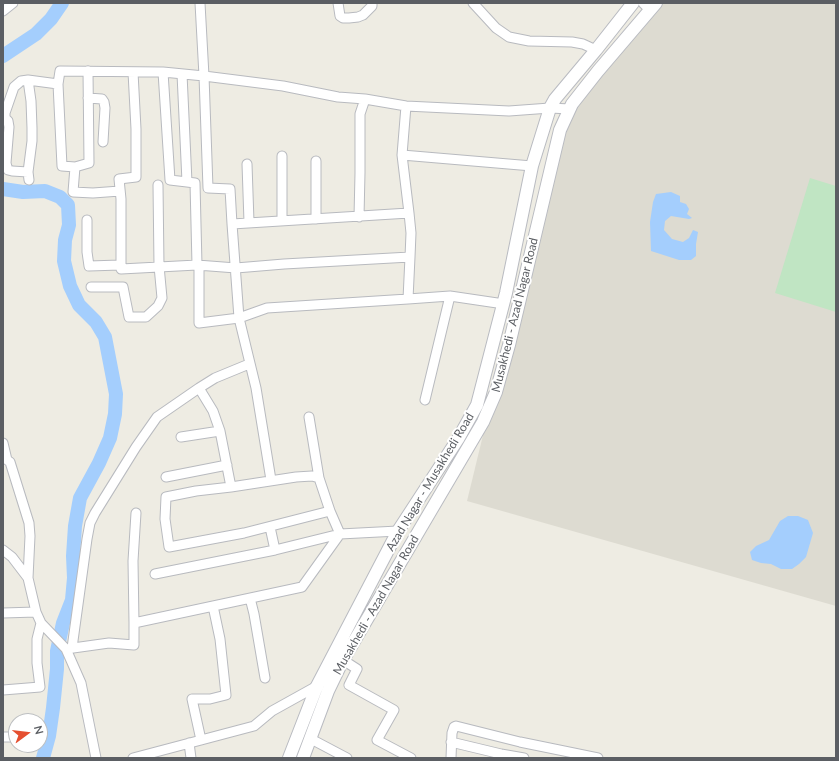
<!DOCTYPE html>
<style>
body{margin:0}
#map{position:relative;width:839px;height:761px;overflow:hidden;background:#eeece3;font-family:Lato,sans-serif}
canvas{display:block}
.frame{position:absolute;inset:0;border:4px solid #5b5e63;pointer-events:none}
.north{position:absolute;left:8px;top:713px;width:40px;height:40px;box-sizing:border-box;background:#fff;border:1px solid #bdbfc1;border-radius:50%;rotate:75deg;font-size:11px;font-weight:700;line-height:16px;text-align:center;color:#5b5e63}
.north::after{content:'';display:block;margin:auto;width:14px;height:18px;background:#e55031;clip-path:polygon(50% 0,100% 100%,50% 72%,0 100%)}
</style>
<div id="map">
<canvas width="839" height="761"></canvas>
<div class="frame"></div>
<div class="north">N</div>
</div>
<script>
const context = document.querySelector('canvas').getContext('2d');
context.lineJoin = 'round';
function fill(path, color) { context.fillStyle = color; context.fill(path, 'evenodd'); }
const toPath = rows => new Path2D(rows.map(r => 'M' + r).join(''));
function trace(path, color, width, dash) { context.strokeStyle = color; context.lineWidth = width; context.lineCap = dash ? 'butt' : 'round'; context.setLineDash(dash || []); context.stroke(path); }
function drawText(font, color, halo, rows, align = 'center') {
  context.font = font + ' Lato,sans-serif'; context.lineWidth = 4; context.setLineDash([]); context.textBaseline = 'middle'; context.strokeStyle = halo; context.fillStyle = color; for (const [text, x, y, turn = 0] of rows) {
    context.save(); context.translate(x, y); context.rotate((+turn || 0) * Math.PI / 180); context.textAlign = isNaN(turn) ? turn : align; if (halo) context.strokeText(text, 0, 0); context.fillText(text, 0, 0); context.restore();
  }
}
fill(toPath([
 [648,3,836,3,836,606,467,501,563,106]
]), '#dddbd1');
fill(toPath([
 [810,178,836,186,836,312,775,293]
]), '#c0e5c3');
fill(toPath([
 [671,192,680,196,680,202,686,204,689,209,687,214,692,218,689,219,671,216,665,221,664,230,672,239,683,242,689,238,693,230,698,232,696,244,696,256,691,260,679,260,651,251,650,222,653,202,656,194],
 [788,516,798,516,808,520,813,533,806,557,799,564,792,569,781,569,771,564,761,563,752,560,750,552,756,546,769,540,780,521]
]), '#a4cefd');
trace(toPath([
 [3,56,36,34,51,19,62,3],
 [3,189,23,192,45,191,60,197,68,205,69,225,65,240,64,261,70,286,79,305,96,322,105,337,116,394,115,414,110,438,99,463,80,498,75,526,73,556,74,578,72,600,63,623,57,651,57,669,53,708,49,736,43,758]
]), '#a4cefd', 14);
const minor = toPath([
 [200,3,204,76,283,86,338,97,365,99,406,106,509,111,550,108,570,109],
 [338,3,340,16,343,18,349,18,358,17,363,15,372,6,372,3],
 [473,3,496,28,509,37,529,41,572,42,583,44,596,50],
 [643,3,650,10],
 [3,11,13,3],
 [133,72,136,129,136,177,119,179,121,199,121,269,197,265,236,268,284,264,410,257,411,233,409,213],
 [163,72,170,180,187,182],
 [182,74,187,182,195,183,197,265,199,268,199,323,239,318,256,388,271,480],
 [28,80,21,81,14,87,5,113,5,118,8,121,9,127,6,163,7,167,8,170,12,171,28,172],
 [88,98,102,99,104,102,105,108,103,142],
 [402,155,406,106],
 [247,164,249,222],
 [75,167,89,163,88,71],
 [29,180,28,172,32,141,32,128,31,101,28,80,58,84],
 [120,191,93,193,73,192,75,167,62,166,58,84,60,71,163,72,204,76,208,188,230,189,232,224],
 [359,217,360,173,360,114,365,99],
 [316,219,316,161],
 [87,220,87,252,89,266,120,265],
 [282,220,282,156],
 [410,257,408,299,267,308,239,318,232,224,409,213,402,155,532,166],
 [91,287,123,287,129,317,146,317,158,306,162,298,159,266,158,185],
 [408,299,450,296,504,304],
 [199,388,213,411,220,431,231,487],
 [425,400,450,296],
 [309,417,319,478,330,511,244,533,169,547,165,519,166,497,196,491,231,487,296,477,312,476,319,478],
 [181,437,220,431],
 [3,443,7,460,10,462,29,523,30,536,28,578,36,612,41,623,66,649],
 [166,477,227,465],
 [136,513,133,561,134,623,302,587,340,534,330,511],
 [270,527,275,550,340,534,398,531],
 [3,550,12,557,28,578],
 [155,574,275,550],
 [250,598,254,614,265,678],
 [3,613,36,612],
 [72,648,87,539,90,523,95,513,136,447,157,417,199,388,215,378,249,364],
 [343,660,357,669,349,685,394,710,377,740,411,758],
 [3,690,40,687,37,663,37,639,41,623],
 [3,737,15,737],
 [311,739,347,758],
 [201,740,192,699,210,699,226,695,220,639,213,606],
 [451,742,501,754,524,758],
 [189,743,191,758],
 [96,758,81,683,66,649,109,643,134,645,134,623],
 [133,758,254,726,272,711,317,686,319,687],
 [451,758,452,733,454,727,456,726,520,742,598,758]
]);
const secondary = toPath([
 [289,758,317,686,398,531,458,439,477,405,506,293,532,166,550,108,555,99,596,50,633,3],
 [303,758,328,691,343,660,483,422,496,392,509,345,560,130,572,104,598,71,656,3]
]);
trace(minor, '#b8babf', 11);
trace(secondary, '#b9bbc1', 14);
trace(minor, '#fff', 9);
trace(secondary, '#fff', 12);
drawText('12px', '#5b5e63', '#fff', [
 ["Musakhedi - Azad Nagar Road",515,315,-76],
 ["Azad Nagar - Musakhedi Road",430,482,-59],
 ["Musakhedi - Azad Nagar Road",376,605,-60]
]);
</script>
